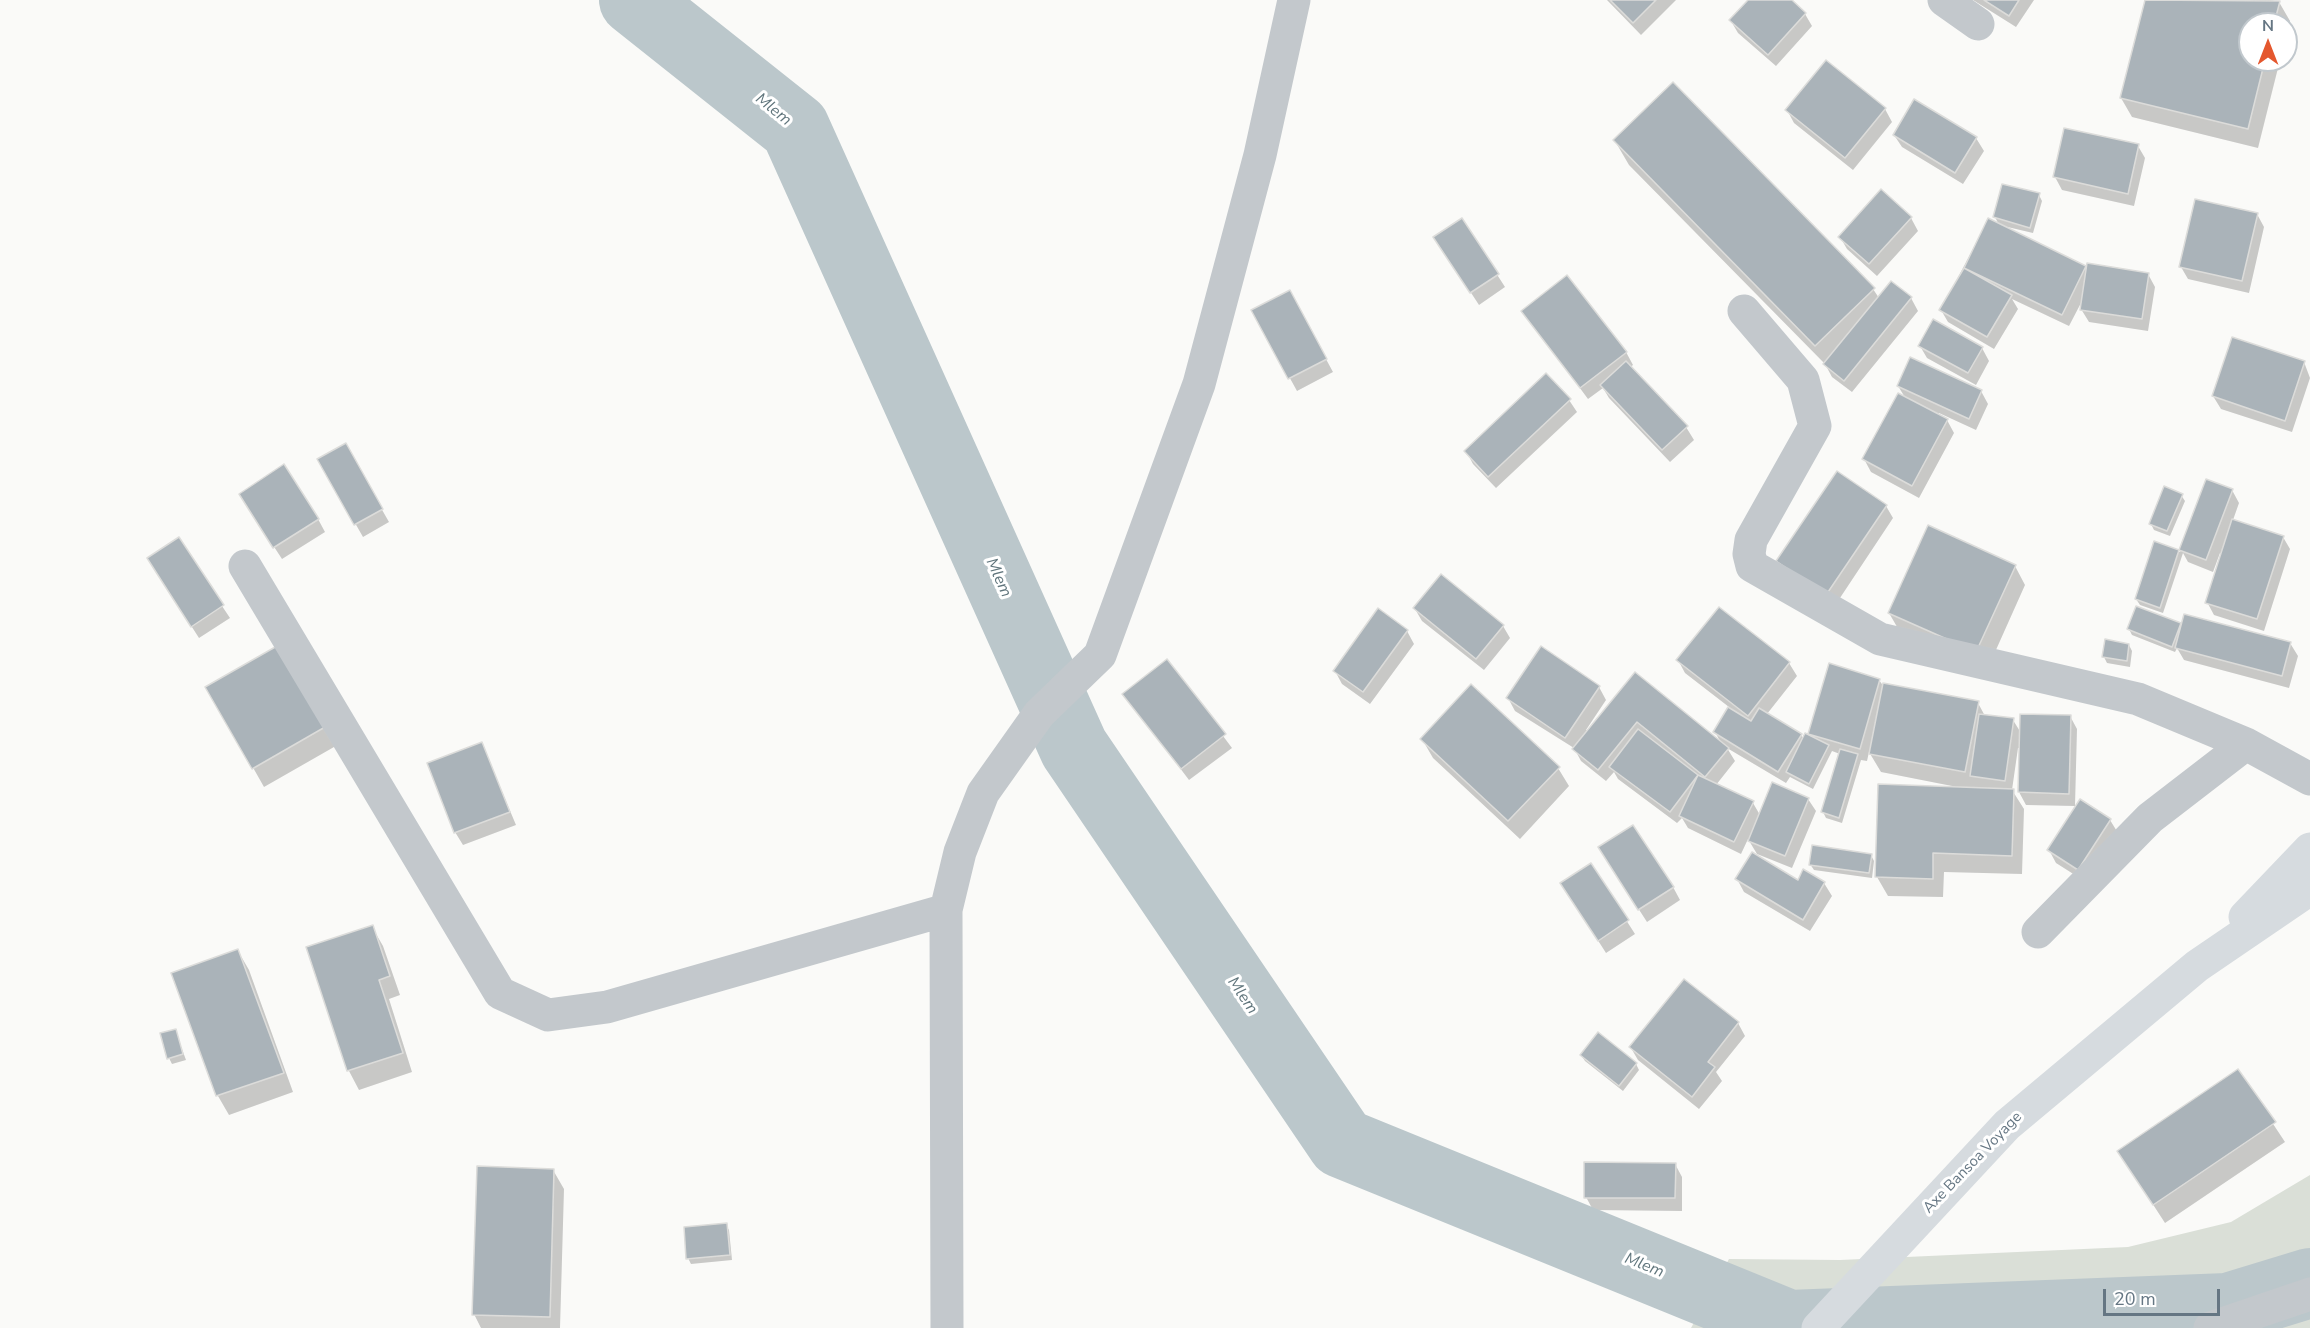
<!DOCTYPE html>
<style>
body{margin:0}
#map{position:relative;width:2310px;height:1328px;overflow:hidden;background:#fafaf8;font-family:"Nunito Sans",sans-serif}
canvas{display:block}
.north{position:absolute;left:2238px;top:12px;width:60px;height:60px;box-sizing:border-box;background:#fff;border:2px solid #c1c8cd;border-radius:50%;rotate:0deg;font-size:16px;font-weight:700;line-height:24px;text-align:center;color:#657683}
.north::after{content:'';display:block;margin:auto;width:21px;height:27px;background:#e4572e;clip-path:polygon(50% 0,100% 100%,50% 72%,0 100%)}
.scale{position:absolute;left:2103px;top:1289px;width:117px;height:27px;box-sizing:border-box;border:3px solid #657683;border-top:0;padding-left:8px;font-size:18px;line-height:21px;white-space:nowrap;color:#657683;-webkit-text-stroke:4px #fff;paint-order:stroke}
</style>
<div id="map">
<canvas width="2310" height="1328"></canvas>
<div class="north">N</div>
<div class="scale">20 m</div>
</div>
<script>
const context = document.querySelector('canvas').getContext('2d');
context.lineJoin = 'round';
function fill(path, color) { context.fillStyle = color; context.fill(path, 'evenodd'); }
const toPath = rows => new Path2D(rows.map(r => 'M' + r).join(''));
function trace(path, color, width, dash) { context.strokeStyle = color; context.lineWidth = width; context.lineCap = dash ? 'butt' : 'round'; context.setLineDash(dash || []); context.stroke(path); }
function drawText(font, color, halo, rows, align = 'center') {
  context.font = font + ' "Nunito Sans",sans-serif'; context.lineWidth = 6; context.setLineDash([]); context.textBaseline = 'middle'; context.strokeStyle = halo; context.fillStyle = color; for (const [text, x, y, turn = 0] of rows) {
    context.save(); context.translate(x, y); context.rotate((+turn || 0) * Math.PI / 180); context.textAlign = isNaN(turn) ? turn : align; if (halo) context.strokeText(text, 0, 0); context.fillText(text, 0, 0); context.restore();
  }
}
fill(toPath([
 [2310,1175,2310,1328,1691,1328,1729,1259,1840,1260,2128,1247,2231,1222]
]), '#dadfd7');
fill(toPath([
 [1607,0,1676,0,1641,35],
 [1750,0,1790,0,1805,14,1812,26,1776,66,1738,33,1731,21],
 [1973,0,2034,0,2016,27],
 [2146,0,2270,0,2279,2,2290,21,2286,38,2286,24,2250,24,2250,60,2280,60,2258,148,2132,117,2121,98],
 [1826,62,1885,109,1892,122,1853,170,1794,123,1787,110],
 [1915,101,1976,138,1984,151,1963,184,1902,147,1894,135],
 [1615,141,1873,289,1879,298,1911,298,1918,311,1852,392,1832,377,1825,364,1629,165],
 [2138,146,2145,158,2134,206,2062,190,2055,177],
 [1881,192,1911,218,1918,231,1877,276,1847,249,1840,237],
 [2039,195,2042,201,2033,233,1999,225,1995,217],
 [2257,214,2264,227,2249,293,2188,279,2181,267],
 [1462,220,1505,287,1479,305,1443,250],
 [1988,220,2085,267,2087,271,2148,274,2155,287,2148,331,2089,322,2081,309,2082,301,2069,326,2012,299,2018,309,1994,349,1948,322,1941,310],
 [1296,304,1333,372,1297,391,1253,311],
 [1523,311,1626,352,1633,365,1629,368,1686,427,1694,440,1670,462,1609,398,1603,388,1588,399],
 [1920,346,1982,348,1989,361,1976,385,1927,358],
 [2304,362,2310,378,2292,432,2221,409,2213,396],
 [1898,386,1981,391,1988,404,1976,430,1939,413,1938,416,1947,420,1954,433,1919,498,1871,472,1864,459,1906,399],
 [1569,400,1577,412,1496,488,1473,464,1466,451],
 [345,445,389,522,363,537,319,460],
 [2207,481,2232,490,2239,503,2233,520,2283,537,2290,549,2264,631,2214,615,2207,602,2223,554,2220,553,2213,572,2188,562,2183,553,2163,613,2140,605,2136,599,2155,543,2180,552],
 [2181,495,2185,501,2170,536,2154,530,2151,524],
 [1886,506,1893,518,1834,607,1785,574],
 [248,507,318,519,325,532,282,559],
 [2015,566,2025,585,1987,670,1900,632,1889,613],
 [156,571,222,606,230,618,199,638],
 [1415,609,1503,626,1510,638,1484,670,1422,621],
 [1719,609,1789,663,1797,676,1767,714,1801,735,1804,740,1811,738,1810,734,1879,680,1884,687,1978,703,1985,716,2013,720,2021,733,2070,716,2077,729,2075,806,2026,805,2019,792,2020,748,2018,748,2012,790,2024,809,2022,874,1944,872,1943,897,1888,896,1877,877,1952,786,1881,772,1869,752,1867,761,1861,760,1842,823,1826,818,1823,812,1840,754,1832,751,1813,789,1790,777,1786,783,1727,748,1735,761,1716,785,1753,803,1760,815,1808,799,1816,811,1792,868,1757,854,1748,839,1741,854,1688,828,1682,818,1677,823,1618,779,1614,772,1606,781,1581,761,1574,748,1515,711,1508,698,1599,687,1606,700,1586,730,1588,731,1635,674,1721,743,1715,732,1729,707,1685,673,1678,660],
 [1379,611,1407,631,1414,644,1370,704,1342,684,1335,671],
 [2180,625,2182,628,2290,643,2298,656,2289,688,2184,660,2177,648,2175,652,2132,635,2129,629],
 [284,644,341,743,264,787,208,688],
 [2129,645,2132,651,2130,667,2107,663,2104,657],
 [1167,661,1232,748,1189,780,1124,694],
 [1422,739,1558,768,1569,786,1520,839,1433,758],
 [482,744,516,825,463,845,455,832],
 [2110,820,2118,833,2086,882,2056,863,2049,850],
 [1871,855,1874,861,1872,878,1814,870,1810,864],
 [1607,860,1673,887,1680,900,1647,922],
 [1591,865,1635,934,1606,953,1562,884],
 [1804,871,1824,883,1832,896,1810,931,1744,892,1737,879,1798,882],
 [372,927,383,946,400,995,389,999,412,1072,359,1090,349,1071,308,948],
 [238,951,249,970,293,1092,229,1115,218,1096,173,974],
 [1685,981,1738,1023,1745,1036,1716,1072,1722,1081,1699,1109,1638,1060,1631,1048],
 [175,1030,186,1060,172,1064,169,1058],
 [1581,1055,1636,1064,1639,1070,1623,1091,1585,1061],
 [2238,1071,2285,1142,2165,1223,2119,1152],
 [1675,1164,1682,1177,1682,1211,1593,1210,1586,1197],
 [553,1170,564,1189,560,1328,481,1328,474,1314],
 [726,1225,729,1230,732,1260,691,1264,688,1258]
]), '#0003');
trace(toPath([
 [634,0,795,128,1074,748,1342,1143,1789,1325,2228,1308,2310,1283]
]), '#bbc7cb', 70);
const building = toPath([
 [1610,0,1656,0,1633,23,1610,0],
 [1748,0,1792,0,1806,13,1768,55,1729,20,1748,0],
 [1984,0,2019,0,2009,16,1984,0],
 [2145,0,2280,1,2274,24,2250,24,2250,60,2265,60,2248,129,2120,98,2145,0],
 [1826,60,1886,108,1845,158,1785,110,1826,60],
 [1673,82,1875,288,1815,346,1613,140,1673,82],
 [1914,99,1977,137,1955,173,1893,135,1914,99],
 [2064,128,2139,144,2128,194,2053,177,2064,128],
 [2002,184,2040,193,2030,228,1993,217,2002,184],
 [1881,189,1912,217,1869,264,1838,237,1881,189],
 [2195,199,2258,213,2242,281,2179,267,2195,199],
 [1462,218,1499,274,1470,293,1433,237,1462,218],
 [1988,218,2086,266,2062,315,1964,268,1988,218],
 [2087,263,2149,273,2142,319,2080,310,2087,263],
 [1964,268,2012,295,1987,337,1939,310,1964,268],
 [1567,275,1627,352,1580,388,1521,311,1567,275],
 [1891,281,1912,297,1844,381,1823,364,1891,281],
 [1290,290,1327,359,1288,379,1251,310,1290,290],
 [1933,319,1983,347,1968,373,1918,346,1933,319],
 [2232,337,2305,361,2285,421,2212,396,2232,337],
 [1910,357,1982,390,1969,419,1897,386,1910,357],
 [1626,361,1688,426,1662,450,1600,385,1626,361],
 [1546,373,1571,399,1488,477,1464,451,1546,373],
 [1898,393,1948,419,1912,486,1862,459,1898,393],
 [346,443,383,509,354,525,317,459,346,443],
 [284,464,319,519,273,548,239,494,284,464],
 [1837,471,1887,505,1826,595,1776,561,1837,471],
 [2206,479,2233,489,2206,560,2179,550,2206,479],
 [2164,486,2183,494,2167,531,2149,524,2164,486],
 [2232,519,2284,536,2257,619,2205,603,2232,519],
 [1928,525,2016,565,1976,652,1888,613,1928,525],
 [179,537,224,605,191,627,147,558,179,537],
 [2154,541,2179,550,2160,608,2135,599,2154,541],
 [1441,574,1504,625,1476,659,1413,608,1441,574],
 [2136,606,2181,623,2172,647,2127,629,2136,606],
 [1719,607,1790,662,1748,716,1676,660,1719,607],
 [1378,608,1408,630,1363,692,1333,671,1378,608],
 [2184,614,2291,642,2282,676,2175,648,2184,614],
 [2105,639,2129,644,2127,661,2102,657,2105,639],
 [284,642,332,723,252,769,205,687,284,642],
 [1541,646,1600,686,1565,738,1506,698,1541,646],
 [1167,659,1226,734,1181,769,1122,694,1167,659],
 [1829,663,1880,679,1860,749,1808,734,1829,663],
 [1635,672,1729,748,1705,777,1637,722,1598,770,1572,749,1635,672],
 [1883,683,1979,701,1965,772,1869,754,1883,683],
 [1471,684,1560,767,1508,821,1420,739,1471,684],
 [1728,707,1751,721,1759,708,1802,734,1778,772,1713,732,1728,707],
 [1979,714,2014,718,2005,781,1970,776,1979,714],
 [2020,714,2071,715,2069,794,2018,792,2020,714],
 [1638,729,1698,775,1670,812,1609,767,1638,729],
 [1805,733,1829,745,1809,784,1786,772,1805,733],
 [482,742,510,812,454,833,427,763,482,742],
 [1840,749,1858,754,1839,818,1821,812,1840,749],
 [1698,775,1754,801,1734,842,1679,816,1698,775],
 [1772,782,1809,798,1785,856,1748,841,1772,782],
 [1878,784,2014,789,2012,856,1933,853,1933,879,1875,877,1878,784],
 [2080,799,2111,819,2078,870,2047,850,2080,799],
 [1633,825,1674,887,1638,910,1598,847,1633,825],
 [1812,845,1872,854,1869,873,1809,865,1812,845],
 [1752,852,1798,880,1803,869,1825,882,1803,920,1735,879,1752,852],
 [1591,863,1629,920,1598,941,1560,883,1591,863],
 [373,925,390,976,379,980,403,1053,347,1071,306,947,373,925],
 [238,949,284,1073,216,1096,171,973,238,949],
 [1684,979,1739,1022,1708,1062,1715,1067,1692,1097,1629,1047,1684,979],
 [176,1029,183,1054,167,1059,160,1033,176,1029],
 [1598,1032,1637,1063,1619,1086,1580,1055,1598,1032],
 [2238,1069,2276,1122,2153,1205,2117,1151,2238,1069],
 [1584,1162,1676,1163,1675,1198,1584,1198,1584,1162],
 [477,1166,554,1169,550,1317,472,1315,477,1166],
 [727,1223,730,1255,686,1259,684,1227,727,1223]
]);
fill(building, '#aab3b9');
trace(building, '#dcdcda', 1.5);
trace(toPath([
 [1944,0,1978,24],
 [1744,311,1803,380,1815,426,1751,540,1749,554,1752,566,1880,639,2138,699,2246,744,2310,779],
 [245,566,500,993,548,1015,607,1007,946,910],
 [2038,932,2150,818,2246,744],
 [947,1328,946,910,960,852,983,793,1039,714,1100,655,1199,384,1260,155,1294,0],
 [2210,1328,2310,1294]
]), '#c3c8cc', 33);
trace(toPath([
 [2245,917,2310,849],
 [1818,1328,2007,1125,2197,966,2310,889]
]), '#d6dbdf', 33);
drawText('15px', '#657683', '#fff', [
 ["Axe Bansoa Voyage",1973,1163,-46]
]);
drawText('italic 16px', '#60757c', '#fff', [
 ["Mlem",773,110,39],
 ["Mlem",998,578,66],
 ["Mlem",1242,996,56],
 ["Mlem",1644,1266,22]
]);
</script>
